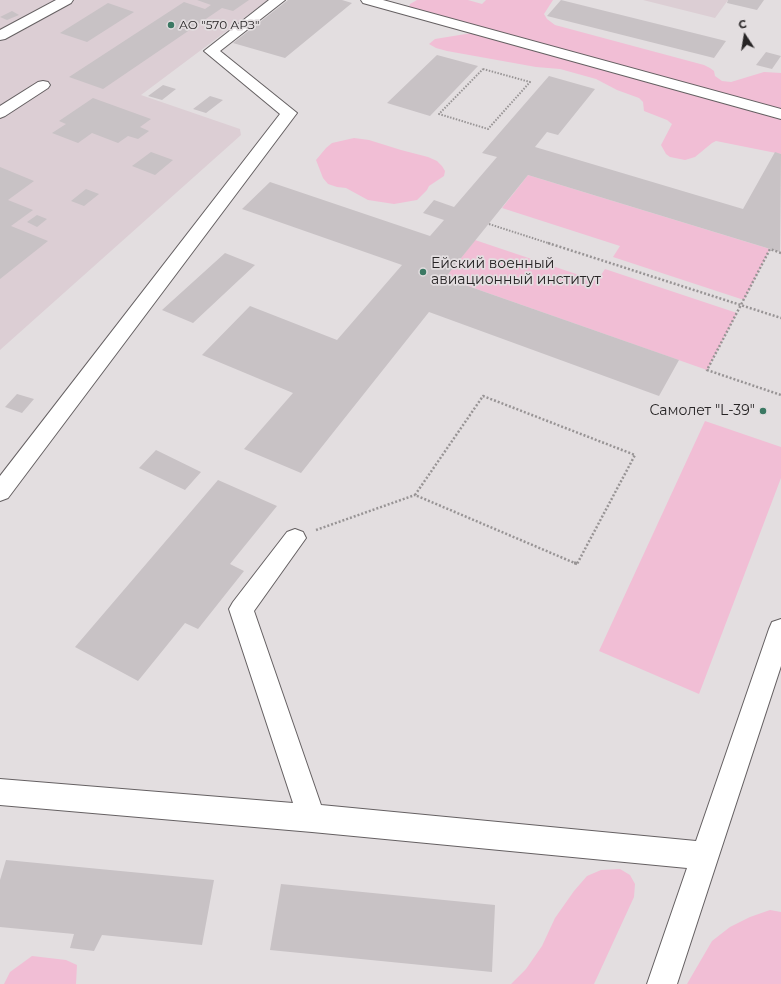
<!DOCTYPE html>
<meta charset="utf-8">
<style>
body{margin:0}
#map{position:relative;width:781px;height:984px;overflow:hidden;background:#e3dee0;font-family:Montserrat,sans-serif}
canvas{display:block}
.north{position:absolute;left:725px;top:16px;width:40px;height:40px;-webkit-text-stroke:3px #e3dee0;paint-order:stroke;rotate:348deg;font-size:11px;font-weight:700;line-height:16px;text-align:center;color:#272425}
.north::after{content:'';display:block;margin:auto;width:14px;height:18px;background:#272425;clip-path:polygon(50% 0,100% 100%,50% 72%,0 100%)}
</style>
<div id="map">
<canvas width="781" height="984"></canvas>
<div class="north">С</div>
</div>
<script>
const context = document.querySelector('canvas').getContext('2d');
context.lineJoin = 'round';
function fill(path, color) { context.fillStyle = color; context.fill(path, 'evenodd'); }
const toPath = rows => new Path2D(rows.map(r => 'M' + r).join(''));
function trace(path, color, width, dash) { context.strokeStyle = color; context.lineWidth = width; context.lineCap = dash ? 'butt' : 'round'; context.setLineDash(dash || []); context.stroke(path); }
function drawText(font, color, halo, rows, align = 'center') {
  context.font = font + ' Montserrat,sans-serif'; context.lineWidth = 3.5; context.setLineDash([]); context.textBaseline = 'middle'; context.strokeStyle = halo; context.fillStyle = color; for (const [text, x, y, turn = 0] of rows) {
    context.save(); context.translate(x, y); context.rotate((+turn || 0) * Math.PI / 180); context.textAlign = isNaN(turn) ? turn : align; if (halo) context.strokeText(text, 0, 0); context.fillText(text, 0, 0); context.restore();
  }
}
fill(toPath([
 [0,0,268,0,141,95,240,129,241,135,0,350],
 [643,0,728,0,715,18]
]), '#dcced4');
fill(toPath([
 [417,0,468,0,482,4,486,0,553,0,544,14,547,19,555,25,704,65,710,68,714,71,715,76,722,81,731,82,764,72,781,73,781,154,716,141,712,143,695,157,685,160,670,157,666,154,661,145,672,124,667,120,644,111,643,102,639,98,617,90,596,79,560,69,536,67,447,51,436,48,429,44,435,39,472,33,409,7,410,4],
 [354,138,369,140,401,150,428,157,437,161,442,166,445,171,444,176,429,186,427,190,417,200,394,204,368,200,346,188,337,187,328,184,323,178,316,160,326,148,332,143],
 [528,175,770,249,744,300,613,257,620,246,502,208],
 [475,240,597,281,605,269,737,313,707,370,445,278],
 [705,421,781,447,781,478,699,694,599,651],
 [620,869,630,875,635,884,634,897,594,984,511,984,526,969,542,946,555,918,574,891,587,876,601,870],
 [770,910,781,912,781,984,687,984,712,941,730,927,750,917],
 [32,956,66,960,77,965,76,984,4,984,10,972]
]), '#f1bed5');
fill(toPath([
 [197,0,249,0,233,11,222,8,103,89,69,77,184,2,205,9,211,5],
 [288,0,342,0,352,3,285,58,233,43],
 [561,0,726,41,714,58,547,16],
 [728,0,764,0,757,10,727,3],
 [108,3,134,12,87,42,60,33],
 [12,11,19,15,7,20,0,17],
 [766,52,781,56,772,69,756,65],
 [437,55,478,66,430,116,387,103],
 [549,76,595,89,558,135,547,132,535,147,743,209,775,152,781,154,780,252,528,175,445,278,679,360,659,396,429,312,301,473,244,449,293,393,202,355,250,306,337,340,402,265,242,209,270,182,430,236,444,220,423,213,434,200,454,207,497,157,482,153],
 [163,85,176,89,162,100,148,96],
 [210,96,223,100,206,113,193,109],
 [93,98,151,119,140,127,149,131,138,139,128,136,118,143,92,133,78,143,52,133,66,124,59,121],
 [151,152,173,160,155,175,132,166],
 [0,167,34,181,8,200,33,210,11,226,48,241,0,279],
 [86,189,99,194,84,206,71,201],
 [37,215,47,219,37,227,27,222],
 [225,253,255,265,193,323,162,310],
 [17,394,34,399,22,413,5,407],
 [156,450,201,472,185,490,139,468],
 [218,480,277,506,230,564,244,571,198,629,185,623,138,681,75,647],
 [6,860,214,880,202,945,102,935,94,951,70,948,74,934,0,927,0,880],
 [281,884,495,905,492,972,270,950]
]), '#c8c2c5');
const minor = toPath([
 [56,0,73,0,71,3,5,39,0,40,0,30,56,0],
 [269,0,285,0,220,51,297,113,8,498,0,501,0,476,280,114,204,51,269,0],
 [361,0,383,0,781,109,781,119,363,3,361,0],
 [43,81,48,82,50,85,48,88,5,116,0,118,0,106,38,82,43,81],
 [295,529,303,532,306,538,254,611,321,805,696,841,769,629,772,622,781,619,781,666,677,984,647,984,687,868,312,832,0,805,0,779,293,803,229,609,233,602,287,532,295,529]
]);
trace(minor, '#656062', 2);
trace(toPath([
 [483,69,530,82,488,129,439,114,483,69],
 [489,224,551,244]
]), '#989495', 2, [1.5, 1.5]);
trace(toPath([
 [548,243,781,318],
 [781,253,770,249,707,370,781,395],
 [316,530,415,495],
 [577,564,415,495,483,396,635,455,577,564]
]), '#989495', 2.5, [2, 2]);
trace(toPath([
 [574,563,578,563]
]), '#989495', 3, [2.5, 2.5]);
fill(minor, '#fff');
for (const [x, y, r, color] of [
 [171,25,4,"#3b7863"],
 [423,272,4,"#3b7863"],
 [763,411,4,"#3b7863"]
]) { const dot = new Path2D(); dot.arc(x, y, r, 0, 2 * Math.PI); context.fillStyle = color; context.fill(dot); trace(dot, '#e3dee0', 1.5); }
drawText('12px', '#272425', '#e3dee0', [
 ["АО \"570 АРЗ\"",179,25]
], 'left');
drawText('14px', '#272425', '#e3dee0', [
 ["Ейский военный",431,264],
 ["авиационный институт",431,280],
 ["Самолет \"L-39\"",755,411,"right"]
], 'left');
</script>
